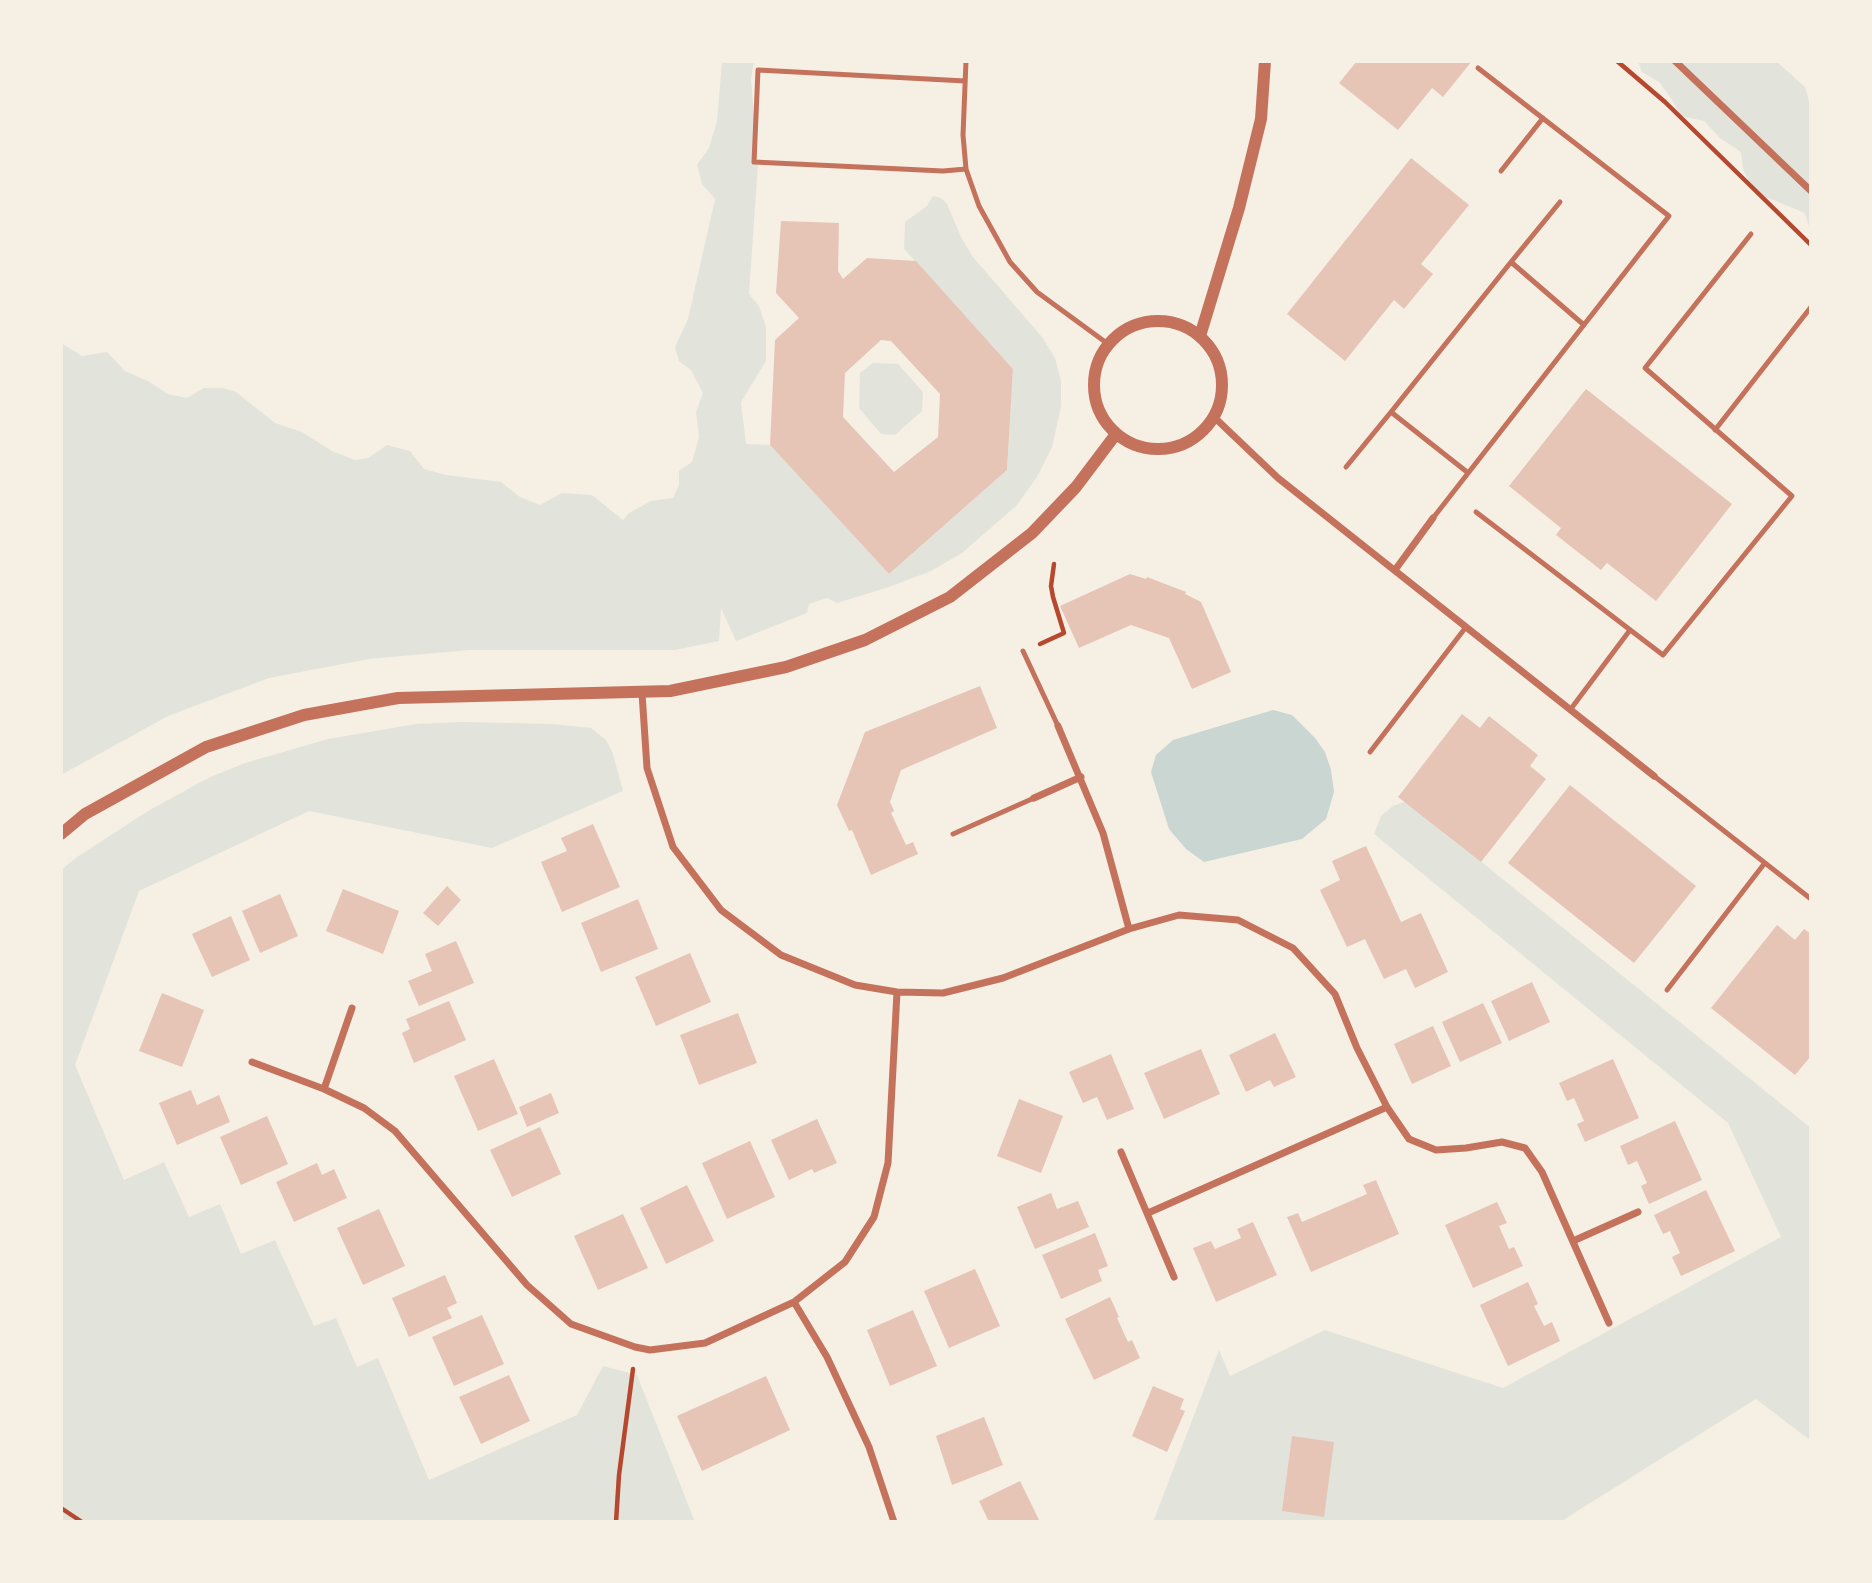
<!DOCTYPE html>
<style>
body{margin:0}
#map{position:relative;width:1872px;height:1583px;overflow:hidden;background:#f6efe4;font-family:Manrope,sans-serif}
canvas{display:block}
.frame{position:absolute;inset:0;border:63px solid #f6efe4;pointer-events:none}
</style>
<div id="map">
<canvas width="1872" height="1583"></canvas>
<div class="frame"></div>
</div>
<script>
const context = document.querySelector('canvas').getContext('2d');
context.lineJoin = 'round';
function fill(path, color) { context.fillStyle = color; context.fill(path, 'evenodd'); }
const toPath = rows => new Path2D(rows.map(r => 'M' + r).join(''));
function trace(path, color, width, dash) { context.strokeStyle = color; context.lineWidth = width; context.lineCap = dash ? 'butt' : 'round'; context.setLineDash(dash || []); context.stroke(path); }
fill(toPath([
 [722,61,754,61,751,79,758,164,749,294,759,306,766,327,766,361,741,402,746,444,770,445,889,574,1007,470,1013,369,904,249,905,222,927,206,933,196,941,198,947,204,961,237,973,257,1042,337,1055,358,1061,381,1061,407,1052,447,1037,477,1016,506,962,553,931,571,889,587,837,603,827,598,809,604,807,613,736,641,721,608,719,641,675,650,469,650,369,659,269,678,168,716,61,775,61,343,82,356,107,352,125,371,148,381,168,394,187,398,204,388,223,388,236,392,275,423,302,432,332,451,355,460,368,458,387,445,410,451,424,469,446,475,501,482,520,497,540,505,562,493,592,495,623,520,629,513,651,501,673,498,679,485,679,471,692,462,699,437,696,412,703,393,691,370,679,361,675,347,688,319,715,199,702,184,697,165,709,148,717,121],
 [1638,61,1776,61,1805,87,1811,108,1811,233,1805,213,1754,192,1743,169,1741,152,1720,138,1704,121,1681,116,1671,98,1659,82,1642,72],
 [873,363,898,364,923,392,922,411,895,435,881,434,859,408,860,373],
 [462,722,552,724,591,728,606,740,612,751,623,791,492,848,309,811,139,891,75,1065,124,1180,164,1162,189,1217,220,1204,241,1254,275,1240,314,1326,336,1318,357,1367,378,1358,429,1480,577,1415,603,1366,637,1375,695,1522,61,1522,61,870,77,857,148,811,208,778,245,763,328,739,416,724],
 [1406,801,1811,1128,1811,1441,1756,1399,1560,1522,1153,1522,1219,1350,1230,1376,1325,1330,1503,1388,1781,1237,1728,1123,1374,834,1381,816,1393,806]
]), '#e2e4dc');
fill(toPath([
 [1273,710,1292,715,1315,738,1325,752,1331,770,1334,792,1326,819,1302,839,1204,862,1186,849,1169,829,1151,772,1156,755,1173,740]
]), '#c9d6d2');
fill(toPath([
 [1357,61,1472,61,1443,97,1432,88,1398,130,1339,83],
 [1411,158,1469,205,1421,264,1433,274,1404,309,1394,300,1345,361,1287,314],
 [781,221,839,223,838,271,843,279,867,258,916,261,1013,369,1007,470,889,574,770,445,775,340,799,318,776,293],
 [881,340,891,341,940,394,938,437,894,472,843,417,845,373],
 [1586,389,1732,504,1656,601,1607,563,1601,570,1556,535,1561,528,1509,486],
 [1130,574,1146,579,1147,577,1186,592,1185,594,1201,602,1231,672,1192,689,1169,638,1131,625,1079,648,1060,606],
 [980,686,997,728,901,770,890,802,894,811,891,813,906,845,913,842,918,854,871,875,852,830,849,831,837,805,865,732],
 [1462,714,1480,728,1489,716,1538,755,1530,766,1546,779,1481,862,1398,797],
 [1570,785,1696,886,1634,963,1508,863],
 [593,824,620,887,562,912,541,862,567,851,561,838],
 [1366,846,1401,922,1421,913,1448,972,1415,988,1406,969,1384,979,1365,939,1347,947,1320,890,1340,880,1332,861],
 [447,886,461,900,438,926,423,913],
 [343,889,399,911,383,954,326,931],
 [280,894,298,936,260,953,242,911],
 [638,899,658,949,601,972,581,923],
 [231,916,250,960,212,977,192,934],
 [1777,925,1795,940,1804,929,1811,934,1811,1056,1795,1075,1711,1008],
 [456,941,474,983,419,1006,408,981,432,971,425,954],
 [690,953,711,1002,656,1026,635,977],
 [1532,982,1550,1022,1509,1041,1491,1001],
 [162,993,204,1010,182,1067,139,1051],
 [449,1001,466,1040,414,1063,402,1033,410,1029,406,1019],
 [1483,1003,1502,1043,1460,1062,1442,1022],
 [738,1013,757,1063,699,1085,680,1035],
 [1433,1026,1451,1066,1412,1084,1394,1044],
 [1275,1033,1296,1077,1274,1087,1270,1080,1246,1092,1229,1055],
 [1201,1049,1220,1094,1164,1119,1144,1073],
 [1111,1054,1134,1109,1107,1120,1097,1097,1083,1103,1069,1072],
 [494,1059,518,1114,478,1131,454,1076],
 [1613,1059,1639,1118,1585,1142,1577,1124,1584,1121,1574,1098,1567,1101,1559,1083],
 [191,1090,197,1105,219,1095,230,1122,177,1145,159,1103],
 [551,1093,559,1113,527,1127,519,1107],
 [1019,1099,1063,1116,1041,1173,997,1156],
 [267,1116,288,1164,241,1185,220,1137],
 [817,1119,837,1163,814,1173,812,1169,789,1180,771,1140],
 [1675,1121,1702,1180,1649,1204,1641,1186,1647,1183,1637,1161,1628,1165,1620,1146],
 [540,1127,561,1174,512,1197,490,1150],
 [750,1141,775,1197,727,1219,702,1163],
 [317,1163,322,1175,334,1169,347,1198,294,1222,276,1182],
 [1376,1180,1399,1234,1311,1272,1287,1217,1298,1213,1302,1222,1367,1194,1363,1185],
 [687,1185,714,1241,666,1264,640,1208],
 [1706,1190,1735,1251,1681,1276,1672,1257,1680,1253,1670,1231,1663,1234,1654,1215],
 [1051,1193,1057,1209,1078,1201,1089,1227,1035,1249,1017,1207],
 [1497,1202,1507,1223,1499,1226,1509,1249,1514,1247,1523,1266,1473,1288,1445,1225],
 [379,1209,405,1266,363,1285,337,1228],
 [623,1214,648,1268,598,1290,574,1236],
 [1253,1222,1277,1275,1216,1302,1193,1248,1211,1241,1215,1249,1241,1238,1237,1229],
 [1095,1233,1108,1266,1098,1270,1102,1281,1061,1299,1042,1255],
 [975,1269,1000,1326,949,1348,924,1291],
 [445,1275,457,1303,447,1308,452,1318,409,1337,392,1298],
 [1528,1282,1538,1304,1534,1306,1544,1326,1552,1322,1560,1341,1508,1366,1480,1305],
 [1110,1297,1119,1317,1117,1318,1128,1342,1132,1340,1140,1358,1094,1380,1065,1319],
 [913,1310,937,1366,890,1386,867,1330],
 [482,1315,504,1364,454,1386,432,1337],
 [509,1375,530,1421,481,1444,459,1397],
 [766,1376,790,1430,702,1471,677,1416],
 [1153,1386,1184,1399,1180,1409,1185,1411,1167,1452,1132,1436],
 [984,1417,1003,1465,952,1485,936,1436],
 [1292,1436,1334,1442,1324,1517,1282,1511],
 [1020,1481,1040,1522,989,1522,979,1501]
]), '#e6c5b7');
trace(toPath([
 [1617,61,1665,102,1811,245],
 [1040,644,1064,633,1053,597,1051,586,1054,564],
 [61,1508,82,1522],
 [616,1522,619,1475,633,1369]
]), '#b5482f', 4.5);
trace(toPath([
 [966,61,963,135,966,169,979,206,1010,262,1037,292,1108,344],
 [965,81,758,70,754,162,943,171,966,169],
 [1501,171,1543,118],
 [1511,262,1560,202],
 [1715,430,1811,307],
 [1346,467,1391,412],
 [1467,472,1391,412,1511,262,1584,325],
 [1476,512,1663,655,1792,496,1645,368,1751,234],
 [1433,518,1669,216,1478,68],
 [1023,651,1058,726],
 [1570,710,1630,630],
 [1370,752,1466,627],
 [1654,776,1811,899],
 [953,834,1034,798],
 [1667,990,1764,864]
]), '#c5725c', 5);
trace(toPath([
 [1675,61,1811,191],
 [1214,417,1278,478,1654,776],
 [1395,570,1433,518],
 [642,693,647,768,673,847,721,910,781,955,855,985,897,992,943,993,1003,978,1129,929,1179,915,1238,920,1293,948,1335,994,1357,1048,1387,1107,1409,1139,1436,1150,1466,1148,1502,1142,1525,1148,1542,1172,1609,1323],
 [1058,726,1103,833,1129,929],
 [1034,798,1081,777],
 [252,1062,324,1089,364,1108,395,1131,527,1285,571,1324,635,1347,650,1350,705,1343,794,1302,845,1262,874,1217,888,1163,897,992],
 [324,1089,352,1008],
 [1121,1152,1174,1277],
 [1148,1213,1387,1107],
 [1573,1241,1638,1212],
 [794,1302,827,1357,869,1447,894,1522]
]), '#c5725c', 7);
trace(toPath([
 '1094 385a64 64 0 1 1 128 0a64 64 0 1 1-128 0Z',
 [1200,336,1239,208,1261,119,1265,61],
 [61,834,85,814,206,747,304,715,398,698,670,691,786,667,865,640,950,597,1032,533,1076,487,1116,434]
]), '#c5725c', 12);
</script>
